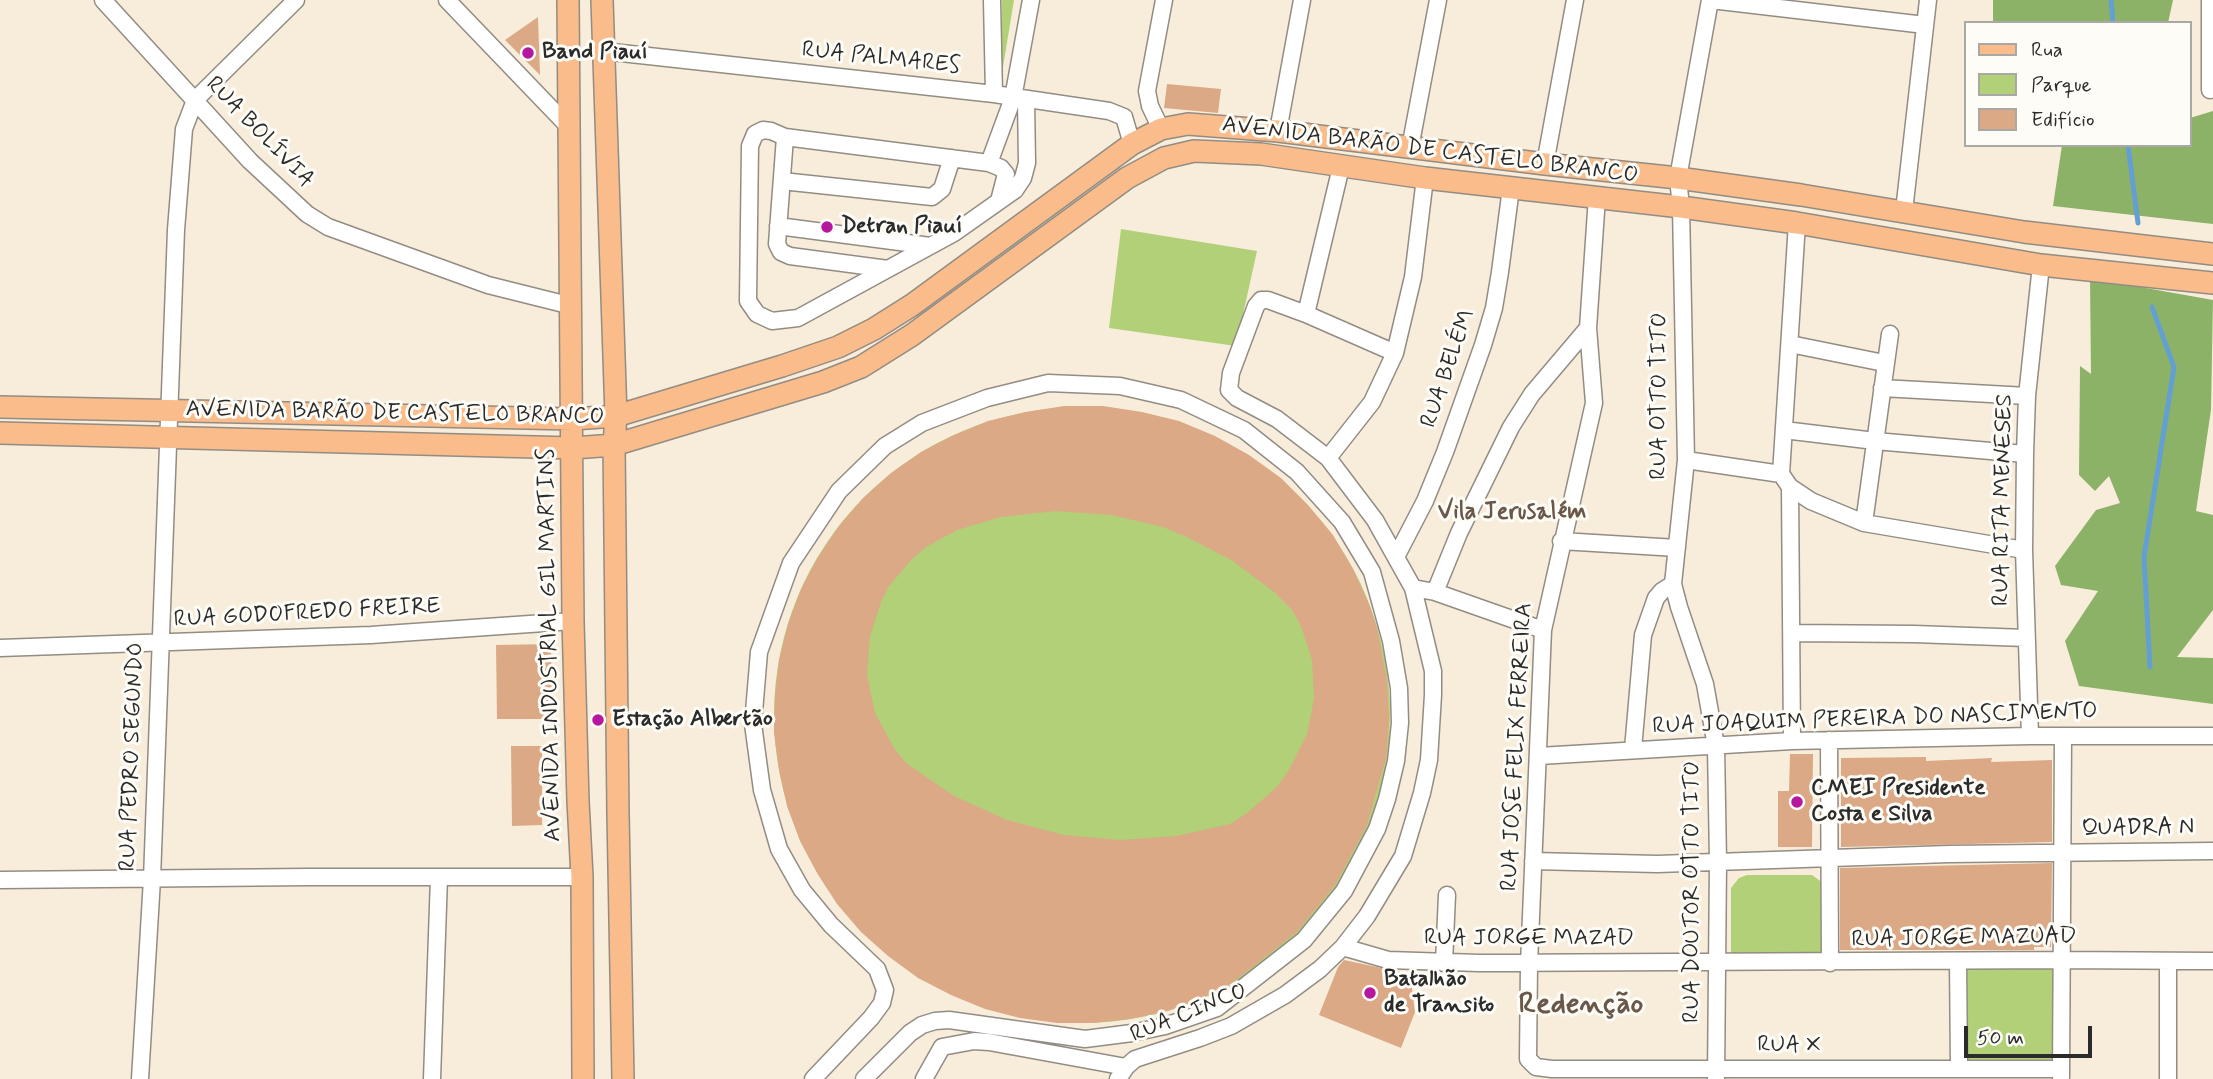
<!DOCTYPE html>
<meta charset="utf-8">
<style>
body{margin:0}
#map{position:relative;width:2213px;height:1079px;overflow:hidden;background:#f8eddb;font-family:Mynerve,sans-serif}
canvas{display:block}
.legend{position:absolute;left:1964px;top:21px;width:228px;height:126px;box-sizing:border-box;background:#fdfcf7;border:2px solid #a9a8a5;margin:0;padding:9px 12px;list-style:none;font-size:21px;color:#2b2b2b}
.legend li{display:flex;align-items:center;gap:14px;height:35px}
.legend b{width:35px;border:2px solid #a9a8a5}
.scale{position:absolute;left:1964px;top:1026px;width:128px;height:32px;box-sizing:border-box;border:4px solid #2b2b2b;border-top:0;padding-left:9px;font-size:21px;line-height:24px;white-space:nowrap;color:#2b2b2b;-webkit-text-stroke:5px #fdfcf7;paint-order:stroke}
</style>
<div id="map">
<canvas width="2213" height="1079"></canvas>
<ul class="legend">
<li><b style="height:9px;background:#f9bc8a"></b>Rua</li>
<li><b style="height:19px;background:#b1d077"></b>Parque</li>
<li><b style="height:19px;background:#dba985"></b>Edifício</li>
</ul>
<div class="scale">50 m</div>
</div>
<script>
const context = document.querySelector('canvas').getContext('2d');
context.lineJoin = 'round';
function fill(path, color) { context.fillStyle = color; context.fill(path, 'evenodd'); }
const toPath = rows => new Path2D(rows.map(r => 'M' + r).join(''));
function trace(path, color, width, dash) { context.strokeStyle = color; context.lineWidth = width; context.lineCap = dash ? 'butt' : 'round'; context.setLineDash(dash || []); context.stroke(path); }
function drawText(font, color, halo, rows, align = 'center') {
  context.font = font + ' Mynerve,sans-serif'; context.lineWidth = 6; context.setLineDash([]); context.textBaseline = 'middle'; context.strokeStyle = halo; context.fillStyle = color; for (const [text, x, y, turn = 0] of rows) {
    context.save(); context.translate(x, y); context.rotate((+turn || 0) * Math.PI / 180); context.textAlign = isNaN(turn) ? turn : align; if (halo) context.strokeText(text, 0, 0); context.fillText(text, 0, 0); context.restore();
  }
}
fill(toPath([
 [1002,0,1014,0,1002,73],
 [1121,229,1257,251,1236,346,1109,328],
 '774 715a308 308 0 1 1 616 0a308 308 0 1 1-616 0Z',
 [1747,875,1812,875,1823,883,1824,956,1731,957,1731,888,1739,878],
 [1966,965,2053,967,2054,1067,1963,1066]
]), '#b1d077');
fill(toPath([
 [1993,0,2173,0,2168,23,1993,23],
 [2213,111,2213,224,2053,206,2062,145,2190,145,2190,118],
 [2090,278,2213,300,2211,410,2196,511,2213,515,2213,610,2177,657,2213,658,2213,704,2079,686,2065,641,2098,591,2061,585,2055,566,2096,510,2120,503,2109,476,2095,491,2079,475,2080,366,2091,374]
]), '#8cb268');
trace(toPath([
 [2111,0,2113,23],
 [2128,145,2138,223],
 [2150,667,2144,557,2174,367,2152,307]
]), '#649fd4', 5);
fill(toPath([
 [538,17,540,75,505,40],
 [1167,84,1221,89,1218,113,1164,108],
 [1064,406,1103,406,1142,412,1179,421,1215,436,1249,455,1281,478,1308,505,1333,535,1353,569,1369,604,1377,628,1387,681,1389,719,1386,758,1367,825,1335,885,1297,932,1232,983,1205,997,1168,1011,1130,1019,1094,1023,1057,1023,1020,1018,985,1009,951,995,918,978,888,956,861,932,837,904,817,873,800,841,787,806,779,770,774,733,775,696,779,660,788,624,801,589,818,557,839,526,863,498,891,473,921,452,954,435,988,421,1026,412],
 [1056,511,1111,515,1163,527,1187,537,1233,561,1274,592,1292,610,1301,626,1312,660,1314,697,1311,715,1307,734,1289,770,1277,787,1247,813,1230,824,1176,836,1120,840,1064,835,1007,820,954,796,906,763,894,748,875,713,867,675,870,636,881,602,889,586,912,559,926,547,957,530,1001,517],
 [551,644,552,719,497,719,496,645],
 [511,746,542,746,542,825,512,826],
 [1790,754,1813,754,1812,847,1778,847,1778,791,1789,791],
 [1926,757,1926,761,1992,758,1991,762,2052,760,2052,842,1841,847,1841,758],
 [2052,863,2051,947,2034,947,2034,950,1840,950,1840,868],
 [1344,960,1410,974,1415,1012,1401,1048,1319,1015,1338,967]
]), '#dba985');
const minor = toPath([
 [103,0,250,161,307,214,328,227,488,285,572,306],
 [447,0,567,125],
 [992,0,994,94],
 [1710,0,1678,178,1681,207,1686,460,1673,584,1679,607,1705,684,1716,746,1718,862,1716,1079],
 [1711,0,1925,25],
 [603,51,994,94,1109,111,1124,117,1132,144],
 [2210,90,2210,0],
 [1026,100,1027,163,1023,178,1015,190,954,233,798,318,772,321,757,314,748,301,750,146,755,134,763,130,771,131,785,137,989,163,1013,98,1031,0],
 [1161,129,1150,106,1147,91,1164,0],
 [1278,131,1302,0],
 [785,137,777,244,781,252,790,256,888,269],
 [1410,148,1438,0],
 [989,163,1001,168,1006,174,999,201],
 [1545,164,1575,0],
 [782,181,932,197,942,189,952,158],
 [1597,197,1588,328,1594,403,1543,630,1529,964,1528,1059,1536,1067,1552,1069,2061,1069],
 [1904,211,1928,0],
 [1797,223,1781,474,1790,487,1811,501,1864,523,2024,550],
 [778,226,930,246],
 [1306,314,1341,167],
 [1790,344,1884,363],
 [1882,388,2027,396],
 [1784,430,1875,441,2025,454],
 [1328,458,1372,402,1395,353,1413,277,1425,178],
 [1686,460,1781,474],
 [1790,487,1792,741],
 [1864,523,1890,334],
 [1561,541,1677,548],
 [1397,555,1425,501,1445,452,1483,345,1494,308,1500,272,1511,188],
 [1413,588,1435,592,1459,533,1511,427,1532,394,1588,328],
 [1435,592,1543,630],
 [1793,633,1914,634,2026,638],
 [0,648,371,635,573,621],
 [2030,736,2024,550,2025,454,2027,396,2041,265],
 [1829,740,1830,963],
 [1633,749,1643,635,1656,598,1662,591,1673,584],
 [1539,756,1792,741,2030,736,2213,736],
 [1533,861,1657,864,1949,854,2213,851],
 [0,880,308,877,582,877],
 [1343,947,1388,960,1479,963,2060,960,2213,961],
 [1958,962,1959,1068],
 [1444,963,1447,895],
 [2061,1077,2063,737],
 [140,1079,152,879,176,230,184,129,195,100,296,0],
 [432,1079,439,877],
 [813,1079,871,1018,882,1003,885,990,877,969,831,925,802,890,779,849,762,790,753,724,759,652,791,563,839,491,885,446,922,423,987,398,1048,383,1120,386,1181,400,1244,430,1297,472,1342,522,1372,572,1391,641,1399,688,1400,723,1396,761,1387,799,1377,829,1344,891,1304,940,1217,1008,1165,1026,1132,1033,1085,1039,949,1020,935,1021,922,1025,910,1033,864,1079],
 [924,1079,942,1047,974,1041,989,1042,1126,1067],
 [1118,1079,1126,1067,1135,1059,1200,1038,1231,1026,1285,995,1320,969,1343,947,1367,916,1403,856,1422,793,1429,760,1433,695,1433,671,1413,588,1375,520,1328,458,1277,419,1237,398,1229,390,1231,373,1256,306,1261,300,1268,300,1306,314,1395,353],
 [2168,1079,2168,961]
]);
const major = toPath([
 [568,0,573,621,578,801,582,877,583,1079],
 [602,0,616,416,614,445,618,813,623,1079],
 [0,407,573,419,616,416,782,366,838,347,874,329,912,305,1132,144,1161,129,1188,124,1278,131,1545,164,1678,178,1801,195,2024,232,2213,254],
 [0,433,573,448,614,445,823,382,861,367,912,335,1127,178,1164,158,1194,151,1261,154,1425,178,1681,207,1797,223,2041,265,2213,283]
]);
trace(minor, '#928c83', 19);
trace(major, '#928c83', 24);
trace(minor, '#fff', 16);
trace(major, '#f9bc8a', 21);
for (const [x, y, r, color] of [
 [528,53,7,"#b5179e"],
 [827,227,7,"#b5179e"],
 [598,720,7,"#b5179e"],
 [1797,802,7,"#b5179e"],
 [1370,993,7,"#b5179e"]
]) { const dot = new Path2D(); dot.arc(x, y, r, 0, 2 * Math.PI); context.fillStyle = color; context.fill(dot); trace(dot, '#fdfcf7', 2.5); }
drawText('bold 23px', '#2b2b2b', '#fdfcf7', [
 ["Band Piauí",542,53],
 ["Detran Piauí",841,227],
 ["Estação Albertão",612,720],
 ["CMEI Presidente",1811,789],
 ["Costa e Silva",1811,815],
 ["Batalhão",1384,980],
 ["de Transito",1384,1006]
], 'left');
drawText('23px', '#2b2b2b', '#fdfcf7', [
 ["RUA PALMARES",881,59,6],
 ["RUA BOLÍVIA",259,133,46],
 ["AVENIDA BARÃO DE CASTELO BRANCO",1430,151,7],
 ["RUA BELÉM",1449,369,-71],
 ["RUA OTTO TITO",1660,396,-90],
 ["AVENIDA BARÃO DE CASTELO BRANCO",395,414,1],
 ["RUA RITA MENESES",2004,500,-89],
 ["RUA GODOFREDO FREIRE",307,614,-3],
 ["AVENIDA INDUSTRIAL GIL MARTINS",551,645,-91],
 ["RUA JOAQUIM PEREIRA DO NASCIMENTO",1875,720,-2],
 ["RUA JOSE FELIX FERREIRA",1518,747,-87],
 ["RUA PEDRO SEGUNDO",133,757,-88],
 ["QUADRA N",2138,829,-1],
 ["RUA DOUTOR OTTO TITO",1693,892,-90],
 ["RUA JORGE MAZAD",1529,939],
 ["RUA JORGE MAZUAD",1964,939,-1],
 ["RUA CINCO",1189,1014,-22],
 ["RUA X",1789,1046]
]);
drawText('bold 24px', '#69574a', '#fdfcf7', [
 ["Vila Jerusalém",1512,513]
]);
drawText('bold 30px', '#69574a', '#fdfcf7', [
 ["Redenção",1581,1006]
]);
</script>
